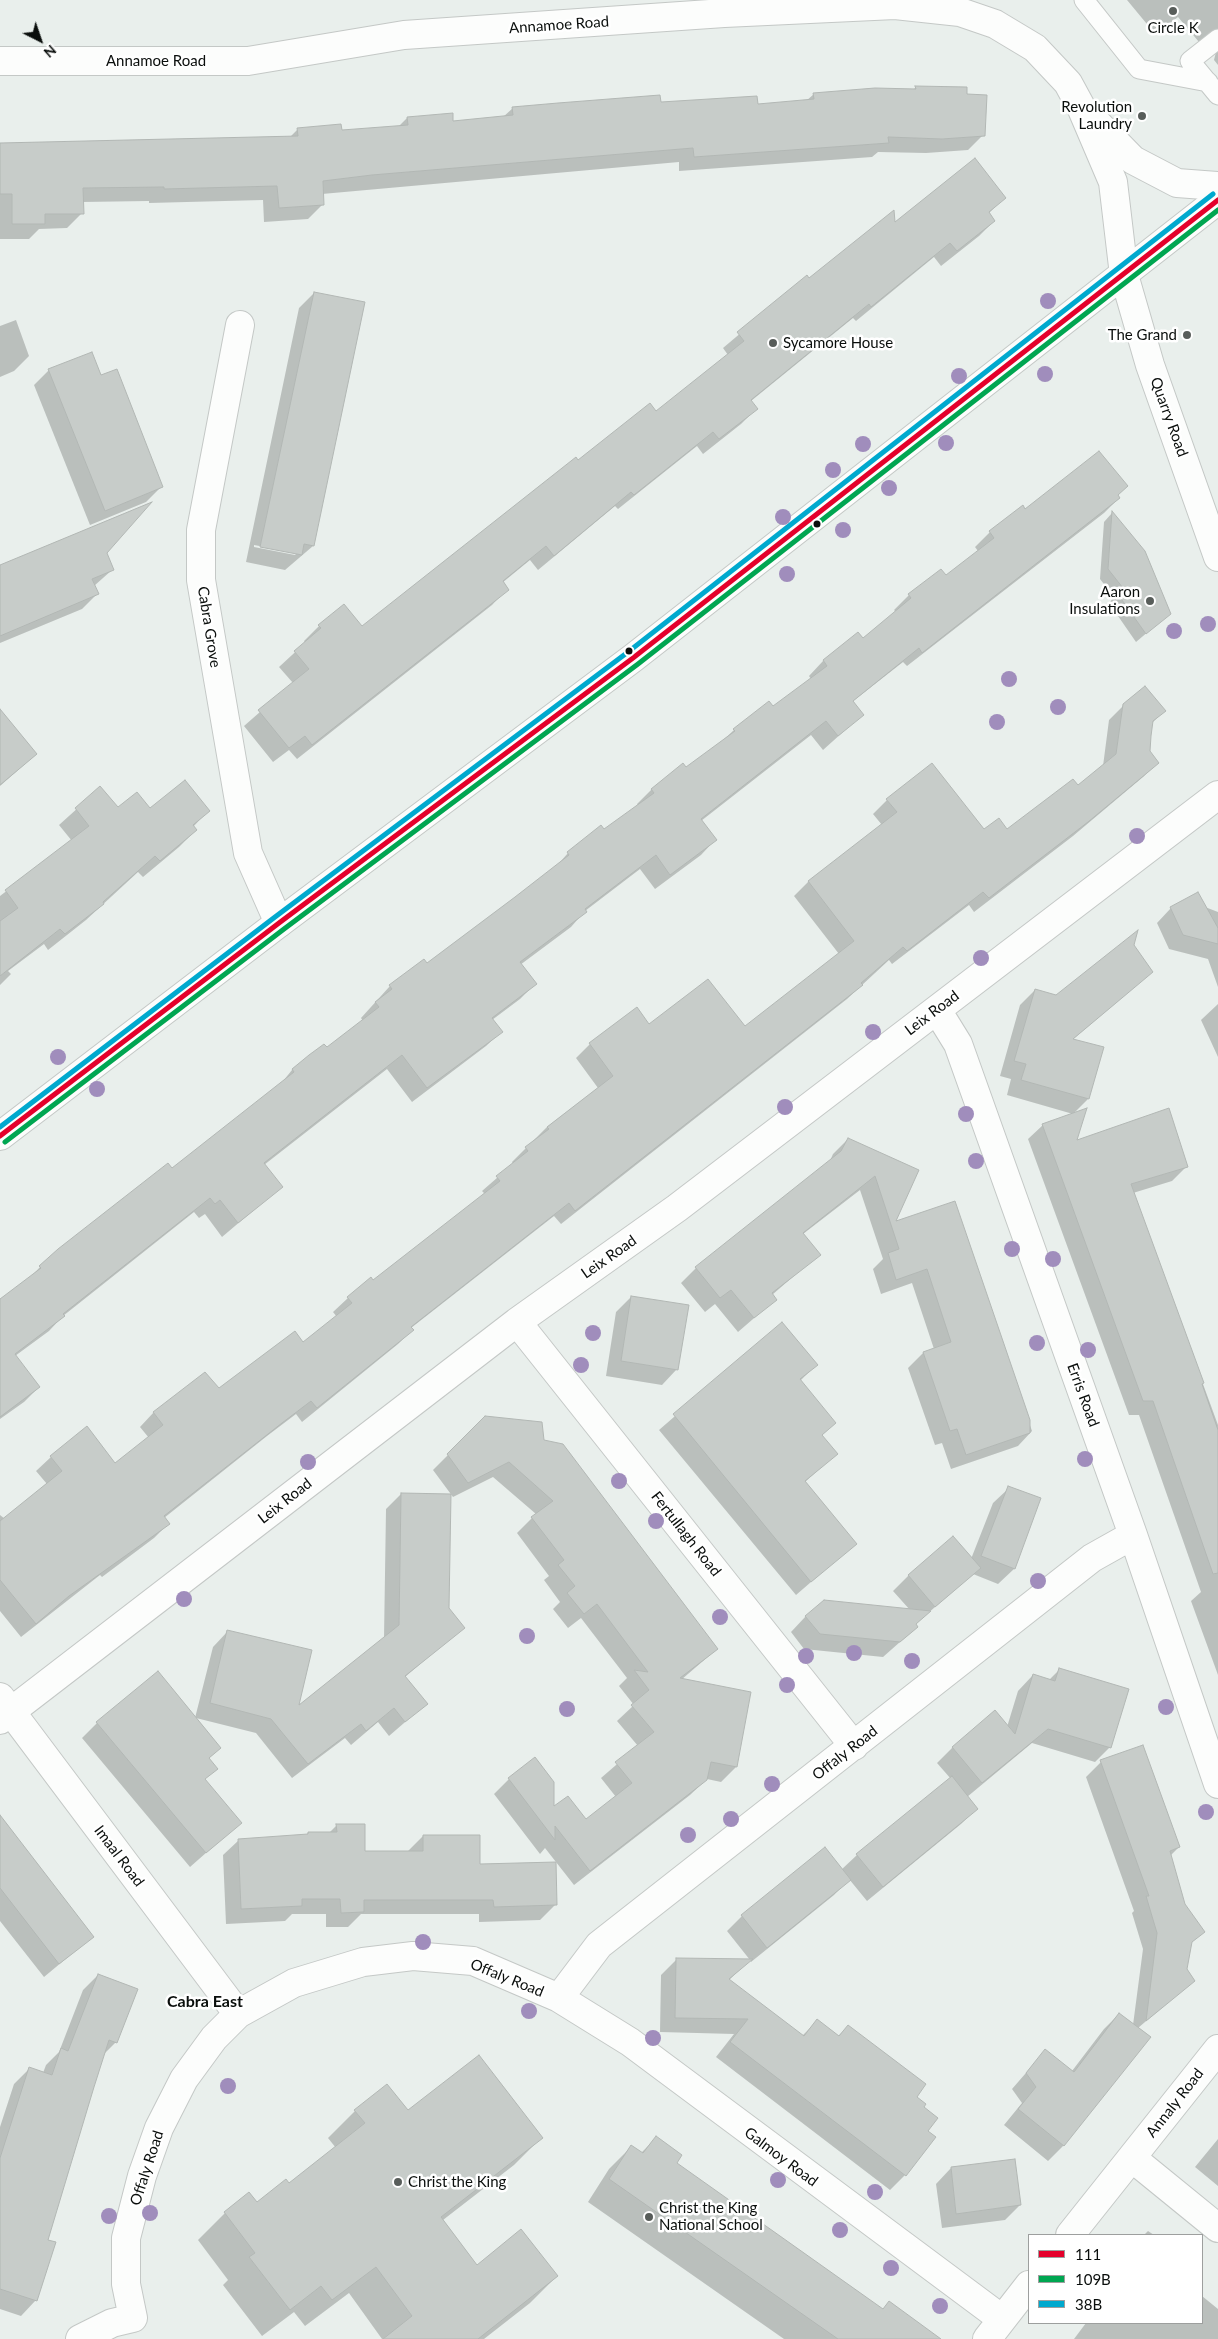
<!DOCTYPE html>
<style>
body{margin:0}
#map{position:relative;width:1218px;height:2339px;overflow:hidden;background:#e9efec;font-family:Lato,sans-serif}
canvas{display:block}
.legend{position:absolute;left:1028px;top:2234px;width:175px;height:90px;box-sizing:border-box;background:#fff;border:1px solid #9d9f9e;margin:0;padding:6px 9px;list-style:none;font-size:15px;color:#0a0e0c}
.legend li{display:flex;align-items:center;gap:10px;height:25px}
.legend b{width:25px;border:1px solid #9d9f9e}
.north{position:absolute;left:15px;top:15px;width:50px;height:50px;-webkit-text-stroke:4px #fff;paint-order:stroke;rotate:139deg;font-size:14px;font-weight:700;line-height:20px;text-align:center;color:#0a0e0c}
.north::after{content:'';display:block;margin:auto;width:18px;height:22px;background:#0a0e0c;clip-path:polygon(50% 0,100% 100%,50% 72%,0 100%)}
</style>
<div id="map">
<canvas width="1218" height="2339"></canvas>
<ul class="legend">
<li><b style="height:6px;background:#e4002b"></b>111</li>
<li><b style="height:6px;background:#00a651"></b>109B</li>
<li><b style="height:6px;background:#00a9ce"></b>38B</li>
</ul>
<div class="north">N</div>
</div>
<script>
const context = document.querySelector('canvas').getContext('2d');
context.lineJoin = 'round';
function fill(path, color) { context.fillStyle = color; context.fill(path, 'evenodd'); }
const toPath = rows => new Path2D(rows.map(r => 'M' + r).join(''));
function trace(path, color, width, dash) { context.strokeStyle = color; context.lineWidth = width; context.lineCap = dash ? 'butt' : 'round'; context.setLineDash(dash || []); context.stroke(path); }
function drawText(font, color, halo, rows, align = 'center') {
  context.font = font + ' Lato,sans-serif'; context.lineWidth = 5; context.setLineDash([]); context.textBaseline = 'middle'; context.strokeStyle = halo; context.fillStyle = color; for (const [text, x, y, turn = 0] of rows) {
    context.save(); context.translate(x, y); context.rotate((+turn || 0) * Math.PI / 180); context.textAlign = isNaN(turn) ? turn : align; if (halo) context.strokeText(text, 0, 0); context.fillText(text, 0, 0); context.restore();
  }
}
fill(toPath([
 [1127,0,1218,0,1218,65,1214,60,1216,52,1199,42,1178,17,1156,35],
 [916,87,965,96,983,135,968,150,926,153,878,152,872,157,679,171,679,162,322,194,323,204,308,219,264,222,263,200,149,203,149,201,82,202,82,213,67,228,39,229,29,239,0,239,0,145,289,138,298,129,341,131,398,127,407,118,452,122,503,117,513,108,659,104,757,106,806,101,814,94,913,90],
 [1004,198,988,214,994,221,979,236,941,266,934,257,856,321,853,318,751,401,756,409,741,424,703,454,697,446,618,509,615,506,538,570,530,560,502,583,507,589,492,605,297,759,289,750,273,762,244,726,293,683,279,667,305,643,304,641,319,626,344,605,362,628,578,462,656,412,728,355,723,348,807,277,809,279,894,225],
 [314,293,363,303,313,546,285,570,246,562,299,308],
 [254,545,297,553,295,555,254,547],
 [16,320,29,356,14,371,0,377,0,326],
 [49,370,101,377,161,487,146,502,90,525,34,385],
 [1117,496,1119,498,1104,513,979,610,907,666,903,662,852,702,862,715,823,750,811,735,701,821,715,840,701,855,655,889,640,869,585,911,571,927,520,965,535,984,520,999,492,1020,501,1032,486,1046,412,1102,387,1069,264,1165,281,1187,222,1237,205,1214,199,1218,194,1212,63,1316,49,1331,15,1356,39,1387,24,1402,0,1419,0,1301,26,1282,40,1267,172,1170,279,1086,292,1070,324,1045,327,1049,363,1021,361,1018,390,986,427,964,554,869,568,853,604,831,638,806,637,804,652,789,686,769,719,744,734,730,773,708,811,679,809,676,823,661,858,633,863,639,896,612,894,610,909,595,941,570,946,577,978,551,975,547,990,532,1025,511],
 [1112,513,1169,614,1136,642,1109,603,1114,597,1100,579,1104,522],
 [105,553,112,570,94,586,97,594,82,609,0,643,0,567],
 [1124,705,1164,711,1152,723,1148,751,1157,763,1143,777,1073,836,974,912,969,905,892,964,889,960,847,999,561,1224,554,1216,411,1328,412,1330,398,1344,302,1422,296,1414,267,1436,164,1518,168,1524,154,1538,102,1577,100,1575,21,1637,0,1611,0,1515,5,1519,47,1484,36,1471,51,1457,86,1428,115,1465,149,1438,140,1427,154,1412,219,1390,303,1344,337,1317,333,1312,348,1298,371,1279,373,1281,485,1194,482,1191,513,1164,512,1162,547,1127,598,1088,576,1058,590,1044,649,1026,745,1028,839,954,794,896,808,882,882,825,873,814,887,800,984,831,1007,831,1077,787,1103,766,1109,720],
 [0,730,36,754,0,786],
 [100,788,118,809,208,811,193,827,196,830,179,847,143,877,138,872,86,920,48,950,44,944,8,971,11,974,0,985,0,896,72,841,59,825],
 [1205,907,1218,912,1218,987,1208,959,1169,949,1157,923,1171,908],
 [1132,945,1152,972,1072,1040,1088,1099,1073,1114,1007,1095,1011,1079,1000,1076,1020,1005,1035,990,1056,997],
 [1218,1004,1218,1057,1201,1020],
 [1043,1125,1075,1142,1186,1167,1172,1181,1133,1193,1218,1425,1218,1675,1191,1601,1201,1592,1139,1415,1129,1415,1028,1139],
 [848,1139,917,1171,893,1223,954,1203,1032,1431,1018,1446,951,1469,942,1443,935,1445,908,1368,923,1353,934,1349,912,1283,881,1294,873,1269,883,1259,860,1190,803,1234,819,1254,772,1295,775,1300,738,1332,715,1304,705,1312,681,1283,696,1268,829,1163,833,1154],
 [631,1297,677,1369,662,1385,606,1376,616,1312],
 [782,1323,816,1365,800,1381,834,1423,821,1436,836,1454,805,1482,855,1544,796,1595,659,1430],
 [485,1418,543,1442,717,1649,681,1680,736,1767,721,1782,707,1779,690,1795,574,1885,545,1848,540,1854,494,1794,509,1779,553,1808,586,1821,616,1797,601,1778,638,1746,617,1721,634,1705,619,1686,627,1678,581,1618,568,1628,553,1609,560,1602,544,1580,549,1576,517,1533,536,1514,493,1477,453,1497,433,1470],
 [1009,1488,1040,1499,1014,1569,998,1584,973,1574,919,1621,915,1625,917,1627,883,1657,804,1649,791,1632,806,1616,910,1610,893,1591,908,1576,971,1559,993,1503],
 [401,1494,447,1608,463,1627,405,1677,426,1704,389,1736,378,1722,351,1745,345,1738,292,1778,256,1733,196,1718,220,1748,208,1759,216,1768,204,1780,240,1823,190,1867,82,1738,97,1723,195,1718,213,1647,228,1631,297,1708,384,1638,386,1509],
 [1059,1670,1110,1747,1095,1762,1032,1743,967,1797,976,1809,961,1824,867,1901,849,1879,834,1895,751,1962,750,1960,729,1980,802,2036,817,2021,838,2036,848,2027,915,2097,922,2107,927,2131,905,2175,890,2190,716,2057,734,2034,660,2032,661,1975,676,1960,750,1960,727,1931,742,1916,825,1849,841,1870,857,1855,951,1779,937,1763,952,1748,995,1712,1007,1727,1018,1691,1033,1675,1049,1680],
 [1101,1762,1179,1847,1170,1856,1184,1905,1203,1932,1190,1944,1185,1970,1193,1981,1138,2028,1150,2037,1063,2146,1048,2161,1004,2125,1022,2103,1012,2089,1045,2051,1072,2071,1104,2029,1119,2014,1133,2025,1143,1949,1132,1913,1134,1911,1086,1777],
 [0,1817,92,1937,44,1977,0,1921],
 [337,1825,364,1853,408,1851,423,1836,555,1905,540,1920,479,1922,479,1914,361,1914,348,1927,326,1927,326,1914,292,1914,285,1921,226,1924,223,1855,239,1840,305,1836,308,1833,329,1833],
 [98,1975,116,2042,103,2055,47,2240,36,2300,21,2316,0,2309,0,2127,14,2084,29,2069,43,2073,46,2065,59,2052,83,1990],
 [355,2111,407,2112,541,2138,514,2165,443,2220,476,2266,557,2276,530,2303,484,2339,382,2339,349,2293,305,2326,294,2312,262,2336,223,2285,228,2280,198,2240,225,2213,257,2204,289,2184,336,2148,328,2138],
 [656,2138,675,2163,882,2310,889,2303,906,2339,784,2339,588,2202,609,2169,631,2147,641,2153],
 [1218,2139,1218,2186,1195,2167],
 [951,2168,1020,2205,1005,2220,942,2228,936,2184],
 [1148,2231,1154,2235,1144,2235],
 [1202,2296,1218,2309,1218,2339,1074,2339,1086,2323,1202,2323]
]), '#0003');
const building = toPath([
 [915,86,967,87,967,94,987,95,985,136,942,139,888,137,889,143,694,157,693,148,372,175,323,181,324,205,279,208,277,186,164,189,164,187,83,188,84,214,45,214,45,224,12,224,12,194,0,194,0,143,298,136,297,128,341,124,342,130,408,125,407,117,453,113,453,121,513,115,512,107,558,103,660,95,661,102,757,96,758,104,814,99,813,93,875,88,916,89,915,86],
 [975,158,1006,198,989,212,995,221,957,251,950,243,871,307,869,304,751,400,758,409,719,439,713,432,634,495,631,492,554,556,546,546,503,581,509,590,312,745,305,736,289,748,258,710,309,669,294,651,321,628,318,625,344,604,362,626,576,457,578,460,650,403,656,411,744,341,737,332,807,275,809,278,894,210,895,222,975,158],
 [314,292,365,302,314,546,304,544,302,555,260,547,314,292],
 [92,352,101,375,117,369,163,487,105,511,48,369,92,352],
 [1099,451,1128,486,1118,495,1120,498,922,653,919,648,853,701,864,715,838,736,826,721,701,819,717,840,670,875,656,855,585,909,587,912,520,962,537,984,492,1018,503,1032,427,1088,402,1055,264,1163,283,1187,238,1223,220,1200,215,1204,210,1198,63,1314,65,1316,15,1354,40,1387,0,1417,0,1299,41,1268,39,1266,58,1249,168,1163,172,1168,294,1072,292,1069,309,1055,324,1044,327,1047,379,1007,375,1002,392,989,389,985,424,959,427,963,515,897,569,855,567,852,601,825,604,829,654,793,651,789,683,763,686,767,735,731,733,729,769,701,773,706,827,666,823,660,858,632,863,638,911,598,908,594,941,569,946,575,994,538,989,531,1023,505,1025,509,1099,451],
 [152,502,107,553,114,570,92,579,99,594,0,636,0,565,152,502],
 [1112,511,1145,551,1171,614,1146,634,1117,593,1123,588,1108,569,1112,511],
 [1145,686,1166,711,1153,721,1151,736,1150,751,1159,763,1088,822,989,898,983,892,907,951,903,947,861,983,863,985,575,1211,569,1203,411,1327,414,1330,317,1408,311,1401,282,1423,164,1516,170,1524,69,1596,36,1624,0,1580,0,1521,62,1471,50,1456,87,1426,115,1463,163,1425,153,1412,205,1372,219,1388,295,1331,303,1342,352,1303,347,1297,371,1277,373,1280,500,1181,496,1176,528,1151,525,1147,549,1129,547,1127,613,1076,589,1043,637,1007,649,1024,708,979,745,1026,854,941,808,881,897,812,886,799,932,763,984,829,999,818,1007,829,1073,779,1078,785,1116,754,1123,704,1145,686],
 [0,709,37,754,0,785,0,709],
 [185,780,210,811,193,825,197,830,160,861,155,856,103,902,104,904,65,934,60,929,0,976,0,921,18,908,5,890,89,826,75,808,100,786,118,807,137,792,150,808,185,780],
 [1198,892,1218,928,1218,944,1183,935,1170,907,1198,892],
 [1138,930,1134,945,1153,972,1073,1039,1104,1047,1089,1099,1021,1080,1026,1064,1014,1061,1035,989,1056,995,1138,930],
 [1087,1108,1077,1140,1169,1108,1188,1167,1131,1184,1204,1383,1202,1384,1218,1430,1218,1573,1213,1574,1153,1401,1143,1401,1042,1124,1087,1108],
 [848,1138,919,1170,896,1221,955,1201,1030,1420,1030,1433,966,1455,957,1429,950,1431,923,1352,951,1342,927,1269,896,1280,888,1253,899,1249,875,1176,803,1233,821,1255,772,1293,777,1300,754,1318,731,1290,720,1298,695,1267,841,1151,848,1138],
 [631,1296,689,1305,678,1370,621,1361,631,1296],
 [782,1322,818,1365,800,1379,836,1423,822,1435,838,1454,805,1481,857,1544,811,1582,673,1414,782,1322],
 [485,1416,542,1422,544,1440,563,1444,718,1649,680,1678,751,1692,737,1767,711,1762,707,1780,590,1871,555,1826,555,1840,508,1778,535,1757,554,1782,554,1806,568,1796,586,1819,632,1783,615,1762,654,1732,631,1705,649,1690,634,1670,648,1672,597,1604,584,1614,567,1593,575,1586,558,1565,564,1560,531,1517,553,1501,509,1462,468,1483,447,1454,485,1416],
 [1008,1486,1041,1498,1015,1569,981,1556,1008,1486],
 [401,1493,451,1494,449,1608,465,1628,405,1676,428,1704,405,1722,394,1708,366,1731,361,1724,308,1764,271,1719,210,1703,227,1630,312,1650,299,1705,399,1625,401,1493],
 [953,1536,981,1568,935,1607,908,1575,953,1536],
 [824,1600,863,1604,931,1611,916,1624,918,1627,900,1642,820,1634,805,1616,824,1600],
 [1059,1668,1129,1689,1111,1748,1048,1729,982,1783,952,1747,995,1710,1015,1734,1033,1674,1055,1681,1059,1668],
 [158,1671,221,1748,209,1758,218,1769,205,1779,242,1823,206,1853,96,1722,158,1671],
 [1143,1745,1180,1847,1170,1851,1185,1904,1205,1932,1192,1942,1187,1969,1195,1981,1146,2021,1157,1933,1146,1896,1149,1896,1100,1760,1143,1745],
 [952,1776,978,1809,883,1887,856,1854,952,1776],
 [0,1815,94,1937,59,1964,0,1888,0,1815],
 [336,1824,365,1824,365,1851,423,1851,423,1835,480,1835,480,1864,556,1862,557,1905,494,1907,493,1900,364,1900,364,1912,341,1913,340,1899,302,1899,302,1906,241,1909,238,1839,308,1834,308,1832,337,1832,336,1824],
 [825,1847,851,1880,767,1948,741,1915,825,1847],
 [676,1958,753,1959,729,1979,804,2036,817,2019,839,2036,848,2025,926,2084,917,2097,926,2104,924,2107,938,2118,928,2131,936,2137,906,2176,730,2042,748,2019,675,2018,676,1958],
 [98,1974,138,1989,117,2043,109,2040,94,2087,48,2240,56,2242,37,2301,0,2289,0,2158,29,2067,52,2075,61,2048,68,2051,98,1974],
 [1119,2013,1151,2037,1064,2146,1018,2109,1036,2087,1026,2073,1045,2049,1074,2072,1119,2013],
 [479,2055,543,2138,441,2217,477,2265,521,2229,558,2276,478,2339,383,2339,412,2316,376,2267,332,2300,321,2286,290,2310,249,2257,255,2253,224,2212,249,2192,257,2202,286,2179,289,2183,365,2123,354,2110,387,2084,408,2110,479,2055],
 [656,2136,682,2155,677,2163,883,2309,889,2301,941,2339,838,2339,609,2179,631,2145,643,2153,656,2136],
 [1015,2159,1021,2205,956,2214,951,2167,1015,2159]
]);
fill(building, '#c7ccc9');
trace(building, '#b2b7b4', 1);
const lane = toPath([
 [1084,0,1139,69,1208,82],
 [1218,39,1190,61,1218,95]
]);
const street = toPath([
 [0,61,248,61,404,35,724,13,895,5,960,12,995,24,1035,48,1068,83,1081,107,1113,182,1124,275],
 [1091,117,1133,160,1177,183,1218,186],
 [240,325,201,530,201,580,248,853,279,923],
 [937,1010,958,1044,1133,1535,1218,1784],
 [517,1322,854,1746],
 [0,1697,238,2014],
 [0,1720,517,1322,677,1208,1218,795],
 [559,1998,630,2042,1002,2319],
 [1132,2158,1218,2228],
 [1070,2235,1218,2049],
 [80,2339,112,2323,133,2318,126,2284,126,2238,142,2176,159,2128,184,2079,214,2038,238,2014,294,1983,363,1962,413,1956,473,1961,559,1998,599,1945,1092,1558,1133,1535],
 [987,2339,1029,2285]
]);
const secondary = toPath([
 [1124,275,1150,365,1218,557],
 [0,1136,279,923,633,658,1218,200]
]);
trace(lane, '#c4c8c6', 21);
trace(street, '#c4c8c6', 30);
trace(secondary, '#c4c8c6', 30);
trace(lane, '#fcfdfc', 19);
trace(street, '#fcfdfc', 28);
trace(secondary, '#fcfdfc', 28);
trace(toPath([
 [0,1136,279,923,633,658,1218,200]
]), '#e4002b', 5);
trace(toPath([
 [5,1142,284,929,638,664,1218,210]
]), '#00a651', 5);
trace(toPath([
 [0,1127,275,917,628,652,1213,194]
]), '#00a9ce', 5);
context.fillStyle = '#a08dbc';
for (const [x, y] of [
 [1048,301],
 [1045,374],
 [959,376],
 [946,443],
 [863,444],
 [833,470],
 [889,488],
 [783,517],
 [843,530],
 [787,574],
 [1208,624],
 [1174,631],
 [1009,679],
 [1058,707],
 [997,722],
 [1137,836],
 [981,958],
 [873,1032],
 [58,1057],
 [97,1089],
 [785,1107],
 [966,1114],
 [976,1161],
 [1012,1249],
 [1053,1259],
 [593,1333],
 [1037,1343],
 [1088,1350],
 [581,1365],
 [1085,1459],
 [308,1462],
 [619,1481],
 [656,1521],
 [1038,1581],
 [184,1599],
 [720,1617],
 [527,1636],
 [854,1653],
 [806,1656],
 [912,1661],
 [787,1685],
 [1166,1707],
 [567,1709],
 [772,1784],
 [1206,1812],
 [731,1819],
 [688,1835],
 [423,1942],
 [529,2011],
 [653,2038],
 [228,2086],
 [778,2180],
 [875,2192],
 [150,2213],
 [109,2216],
 [840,2230],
 [891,2268],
 [940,2306]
]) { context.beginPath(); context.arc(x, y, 8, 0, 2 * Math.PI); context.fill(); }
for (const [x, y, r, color] of [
 [1173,11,5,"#585d5a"],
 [1142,116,5,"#585d5a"],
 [1187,335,5,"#585d5a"],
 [773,343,5,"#585d5a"],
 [817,524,4.5,"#0a0e0c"],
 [1150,601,5,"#585d5a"],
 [629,651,4.5,"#0a0e0c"],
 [398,2182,5,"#585d5a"],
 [649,2217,5,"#585d5a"]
]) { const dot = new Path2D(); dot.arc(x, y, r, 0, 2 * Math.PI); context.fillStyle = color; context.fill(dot); trace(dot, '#fff', 2); }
drawText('15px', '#0a0e0c', '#fff', [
 ["Annamoe Road",559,25,-4],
 ["Annamoe Road",156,61],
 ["Quarry Road",1169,417,70],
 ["Cabra Grove",209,627,81],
 ["Leix Road",932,1013,-37],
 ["Leix Road",609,1257,-35],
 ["Erris Road",1083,1395,70],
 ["Leix Road",285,1501,-38],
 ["Fertullagh Road",686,1534,52],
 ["Offaly Road",845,1753,-38],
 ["Imaal Road",119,1856,53],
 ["Offaly Road",507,1978,22],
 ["Annaly Road",1175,2103,-52],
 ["Galmoy Road",781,2157,37],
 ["Offaly Road",147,2168,-72]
]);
drawText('15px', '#0a0e0c', '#fff', [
 ["Circle K",1173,28,"center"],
 ["Revolution",1132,107],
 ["Laundry",1132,124],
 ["The Grand",1177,335],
 ["Sycamore House",783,343,"left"],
 ["Aaron",1140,592],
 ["Insulations",1140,609],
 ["Christ the King",408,2182,"left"],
 ["Christ the King",659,2208,"left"],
 ["National School",659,2225,"left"]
], 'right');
drawText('bold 16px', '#0a0e0c', '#fff', [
 ["Cabra East",205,2002]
]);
</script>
